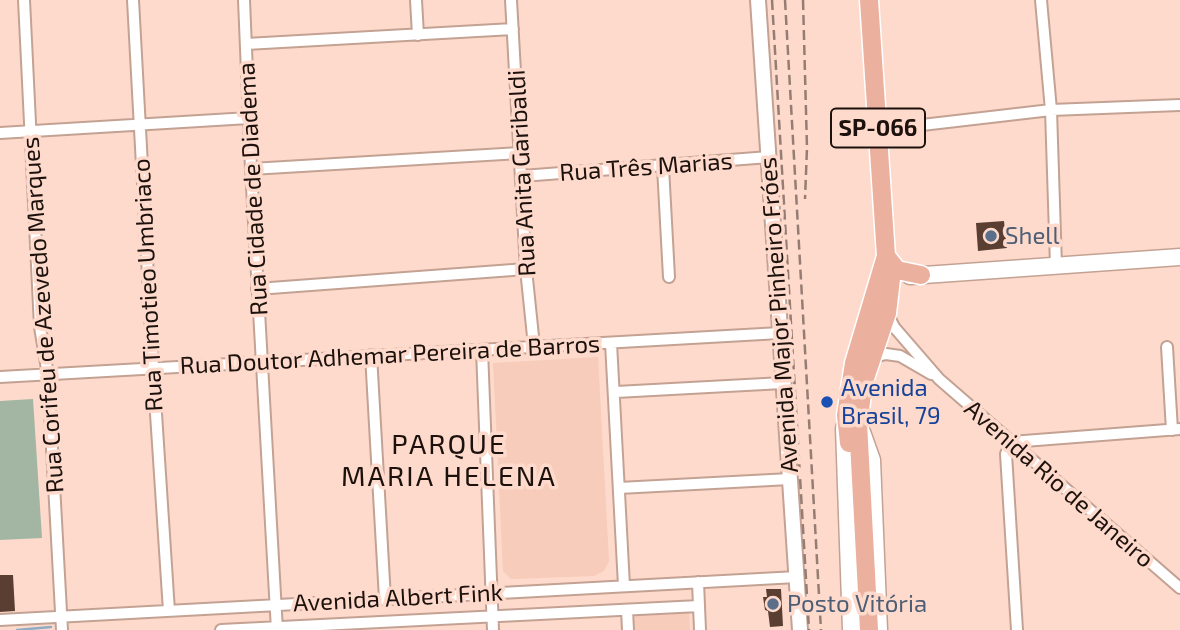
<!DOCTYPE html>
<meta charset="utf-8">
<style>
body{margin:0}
canvas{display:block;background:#fedacc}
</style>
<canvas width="1180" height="630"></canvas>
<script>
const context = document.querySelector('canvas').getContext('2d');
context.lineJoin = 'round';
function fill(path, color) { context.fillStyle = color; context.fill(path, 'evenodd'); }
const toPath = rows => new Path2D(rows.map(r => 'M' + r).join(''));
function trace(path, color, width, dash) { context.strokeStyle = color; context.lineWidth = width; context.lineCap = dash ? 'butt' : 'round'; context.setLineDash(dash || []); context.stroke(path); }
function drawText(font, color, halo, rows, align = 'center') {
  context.font = font + ' "Exo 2",sans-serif'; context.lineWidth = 7; context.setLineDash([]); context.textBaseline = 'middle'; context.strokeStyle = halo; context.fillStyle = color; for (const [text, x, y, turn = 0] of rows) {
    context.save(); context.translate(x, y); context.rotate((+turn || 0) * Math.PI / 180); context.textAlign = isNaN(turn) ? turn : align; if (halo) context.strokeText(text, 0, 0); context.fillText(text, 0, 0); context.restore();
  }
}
fill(toPath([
 [598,357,609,561,604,571,594,576,511,579,503,571,493,363],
 [689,610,690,630,635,630,633,615]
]), '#f7ccba');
fill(toPath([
 [33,399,42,538,0,540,0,401]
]), '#a3b6a3');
trace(toPath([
 [17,630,51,627]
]), '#8facc4', 2.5);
fill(toPath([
 [1004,221,1007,248,978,251,976,223],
 [0,575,13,575,15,611,0,612],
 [766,589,781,589,783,626,770,627,768,611,765,610,763,597,767,597]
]), '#5a3e32');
const minor = toPath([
 [24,0,40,327,48,375,62,630],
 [133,0,153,368,169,611],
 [244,0,251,169,277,630],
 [416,0,418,35],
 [511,0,526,269,534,346],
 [1041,0,1051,110,1056,266],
 [246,44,513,29],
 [879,130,1051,110,1180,105],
 [0,133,249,118],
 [663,167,669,277],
 [251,169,520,153],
 [522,176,769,157],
 [257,289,526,269],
 [887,313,894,327,939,379,1180,588],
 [611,343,624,586],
 [1167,347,1172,430],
 [482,350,493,630],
 [371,355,385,599],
 [870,358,886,354,900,356,931,374],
 [0,377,780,333],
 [616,392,783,383],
 [619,488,790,479],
 [698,582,700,630],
 [627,610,628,630],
 [0,620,797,577],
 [221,630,699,606],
 [1017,630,1006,454,1011,442,1180,429]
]);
const tertiary = toPath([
 [758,0,800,630]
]);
const secondary = toPath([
 [910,276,1180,257],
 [844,428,851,630],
 [862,432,872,460,879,630]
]);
const trunk = toPath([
 [886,256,897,270,921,275],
 [849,443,846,415,854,363,886,256],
 [869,630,858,423,864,381,887,313,891,279,886,256,869,0]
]);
trace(minor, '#c3a294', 14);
trace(tertiary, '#c3a294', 18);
trace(secondary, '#c3a294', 19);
trace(trunk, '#fff', 21);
trace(minor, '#fff', 10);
trace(tertiary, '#fff', 14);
trace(secondary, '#fff', 16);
trace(trunk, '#ecb09f', 18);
trace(toPath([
 [772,0,809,630],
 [785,0,821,630],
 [803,0,807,148,805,199]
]), '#967d73', 2.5, [10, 5]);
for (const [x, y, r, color] of [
 [991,236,7,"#5c6f8a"],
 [827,402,7,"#1a4fb4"],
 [773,604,7,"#5c6f8a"]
]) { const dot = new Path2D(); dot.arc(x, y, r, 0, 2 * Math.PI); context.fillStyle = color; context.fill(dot); trace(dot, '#fedacc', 2.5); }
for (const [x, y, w] of [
 [878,128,94]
]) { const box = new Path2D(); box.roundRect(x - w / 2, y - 19.5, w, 39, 5); context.fillStyle = '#fedacc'; context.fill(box); trace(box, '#1c110c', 2); }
drawText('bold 23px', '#1c110c', null, [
 ["SP-066",878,128]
]);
drawText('24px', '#1c110c', '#fedacc', [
 ["Rua Três Marias",646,167,-4],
 ["Rua Anita Garibaldi",522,173,-93],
 ["Rua Cidade de Diadema",253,189,-93],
 ["Rua Timotieo Umbriaco",148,285,-93],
 ["Rua Corifeu de Azevedo Marques",43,315,-94],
 ["Avenida Major Pinheiro Fróes",779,315,-94],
 ["Rua Doutor Adhemar Pereira de Barros",390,355,-3],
 ["Avenida Rio de Janeiro",1059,484,41],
 ["Avenida Albert Fink",398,598,-3]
]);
drawText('24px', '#4e5e75', '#fedacc', [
 ["Shell",1005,236],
 ["Posto Vitória",787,604]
], 'left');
drawText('24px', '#164399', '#fedacc', [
 ["Avenida",841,388],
 ["Brasil, 79",841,416]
], 'left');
context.letterSpacing = '2px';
drawText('28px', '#1c110c', '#fedacc', [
 ["PARQUE",449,445],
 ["MARIA HELENA",449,477]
]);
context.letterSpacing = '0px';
</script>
